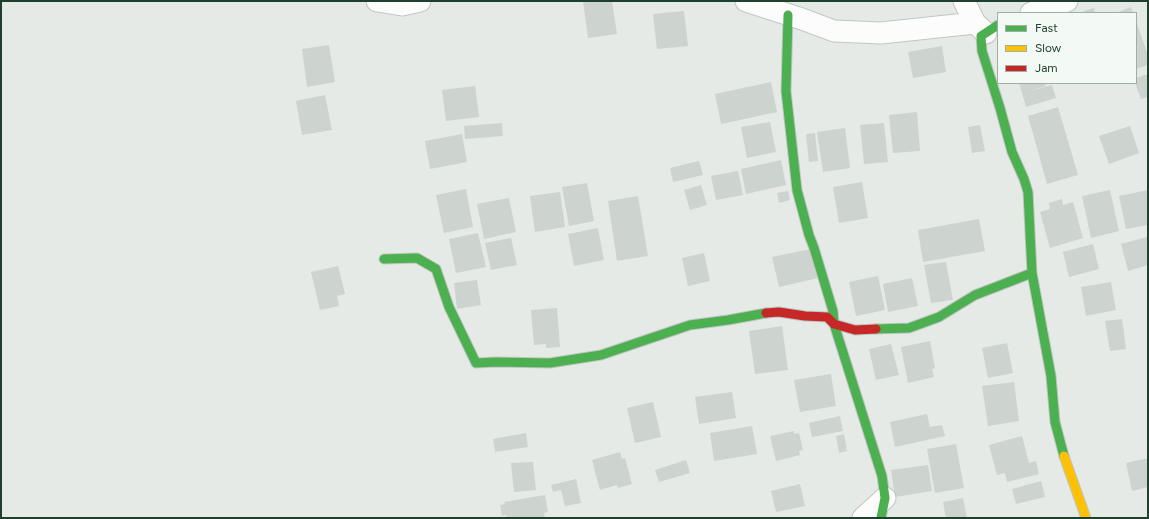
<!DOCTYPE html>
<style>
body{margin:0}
#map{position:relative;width:1149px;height:519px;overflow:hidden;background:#e5eae6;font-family:Figtree,sans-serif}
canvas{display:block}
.frame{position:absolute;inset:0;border:2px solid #20402f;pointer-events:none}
.legend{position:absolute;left:997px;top:12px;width:140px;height:72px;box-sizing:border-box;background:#f3f9f4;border:1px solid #9fafa5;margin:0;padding:5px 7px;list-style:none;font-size:12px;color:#20402f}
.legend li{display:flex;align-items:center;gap:8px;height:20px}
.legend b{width:20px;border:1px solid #9fafa5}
</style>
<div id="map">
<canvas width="1149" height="519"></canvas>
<div class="frame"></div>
<ul class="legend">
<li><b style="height:5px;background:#4caf50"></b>Fast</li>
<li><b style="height:5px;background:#ffc107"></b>Slow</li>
<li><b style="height:5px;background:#c62828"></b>Jam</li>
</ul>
</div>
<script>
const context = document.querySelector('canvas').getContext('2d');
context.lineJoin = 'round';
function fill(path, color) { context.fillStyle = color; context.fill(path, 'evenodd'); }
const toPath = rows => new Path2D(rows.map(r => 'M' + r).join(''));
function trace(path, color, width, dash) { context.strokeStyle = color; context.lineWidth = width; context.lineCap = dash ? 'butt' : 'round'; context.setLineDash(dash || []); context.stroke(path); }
fill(toPath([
 [583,1,612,1,617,34,588,38],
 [1131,7,1133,13,1116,13],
 [1094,8,1095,13,1084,13,1084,11],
 [684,11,688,46,657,49,653,14],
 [1136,21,1148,55,1148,65,1136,69],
 [329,45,335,82,307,87,302,49],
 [942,46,946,72,913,78,908,52],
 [1148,74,1148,97,1141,99,1135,83,1136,83,1136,78],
 [771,82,777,112,721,124,715,94],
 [1019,83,1045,83,1046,86,1022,93],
 [1052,85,1056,98,1026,107,1022,93],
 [475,86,479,117,446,121,442,90],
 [325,95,332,130,302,135,296,101],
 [1058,107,1078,175,1047,184,1028,116],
 [917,112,920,151,893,153,889,115],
 [770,122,776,152,747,158,741,127],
 [502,123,503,136,465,139,464,126],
 [884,123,888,162,864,164,860,125],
 [980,125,985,151,972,153,968,127],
 [1130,126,1139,153,1109,164,1099,136],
 [845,128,850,168,823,172,817,132],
 [815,133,818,161,809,162,806,134],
 [462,134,467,162,430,169,425,141],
 [781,160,786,185,746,194,741,169],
 [699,161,703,175,673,182,670,168],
 [738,171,743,195,716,200,711,176],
 [862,182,868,218,839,223,833,187],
 [587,183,594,221,569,226,562,187],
 [701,185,707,205,690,210,684,190],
 [466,189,473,227,444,233,436,195],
 [1110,190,1119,231,1091,238,1082,196],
 [1148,190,1148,225,1126,229,1119,196],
 [788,191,790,200,779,203,777,193],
 [560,192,565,227,535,232,530,196],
 [638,196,648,256,617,261,608,201],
 [509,198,516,232,484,239,477,204],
 [1062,199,1063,205,1073,202,1083,238,1050,248,1040,212,1050,209,1049,203],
 [979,219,985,251,923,262,918,230],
 [598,228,604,260,574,266,568,234],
 [478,233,486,267,456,273,449,239],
 [1147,237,1148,265,1128,271,1121,244],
 [511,238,517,265,491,270,485,243],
 [1093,244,1099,269,1069,277,1063,252],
 [811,249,818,278,779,287,772,257],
 [704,253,710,281,688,286,682,258],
 [946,262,953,300,931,303,924,265],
 [338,266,345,294,337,296,339,306,320,310,311,272],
 [878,276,885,310,856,316,849,282],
 [912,278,918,306,888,312,883,284],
 [477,280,481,305,457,309,454,283],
 [1111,282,1116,310,1086,316,1081,287],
 [557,308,560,347,546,348,546,344,534,345,531,310],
 [1122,319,1126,349,1110,351,1105,321],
 [782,326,788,370,755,374,749,331],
 [930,341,935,368,932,369,934,377,908,383,901,347],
 [1007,343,1013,373,988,378,982,348],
 [891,344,899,375,876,380,869,349],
 [831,374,836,406,800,412,794,380],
 [1014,382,1019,421,988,426,982,386],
 [732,392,736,418,699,424,695,397],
 [653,402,661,437,635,443,627,408],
 [927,414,930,427,942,425,945,436,895,447,890,422],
 [840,416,843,431,812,437,809,423],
 [752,426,757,454,714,461,710,433],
 [794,431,794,434,799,433,803,450,799,451,800,455,776,461,770,436],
 [526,433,528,447,495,452,493,439],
 [844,434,847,451,839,453,836,436],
 [1022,436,1029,463,1036,461,1039,474,1007,482,1005,473,997,475,989,445],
 [956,444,964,488,935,493,927,449],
 [620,452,622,459,625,458,632,484,618,488,617,485,600,490,592,460],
 [1148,458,1148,487,1132,491,1126,463],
 [686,460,690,473,659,482,655,470],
 [533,462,536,490,514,492,511,463],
 [928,465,932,491,895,497,891,470],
 [576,479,581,503,565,506,561,490,553,492,551,485],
 [1041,481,1045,497,1016,504,1012,489],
 [800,484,805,506,776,512,771,491],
 [545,495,548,512,544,513,545,518,507,518,506,515,502,516,500,505,505,504,504,502],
 [963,498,967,518,946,518,943,502]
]), '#cdd3cf');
const street = toPath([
 [377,1,402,5,420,1],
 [746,1,802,19,834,31,881,33,975,23,986,33],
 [964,1,975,23],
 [1031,13,1067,1],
 [863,518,885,498]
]);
const fast = toPath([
 [788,15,786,91,797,190,809,235,814,248,833,311,834,324,882,476,885,498,881,518],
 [998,25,981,36,982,51,1000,108,1012,152,1024,179,1028,192,1032,273,1051,376,1055,422,1064,456],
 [384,259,417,258,436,269,449,307,476,363,496,362,550,363,601,355,690,325,728,320,766,313],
 [876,329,909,328,939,317,975,295,1032,273]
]);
const slow = toPath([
 [1064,456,1086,518]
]);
const jam = toPath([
 [766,313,779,312,805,316,827,317,834,324,855,330,876,329]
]);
trace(street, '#c2c7c3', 23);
trace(fast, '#bec6c2', 11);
trace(slow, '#bec6c2', 11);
trace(jam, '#bec6c2', 11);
trace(street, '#fbfcfb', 21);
trace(fast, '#4caf50', 9);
trace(slow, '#ffc107', 9);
trace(jam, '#c62828', 9);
</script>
